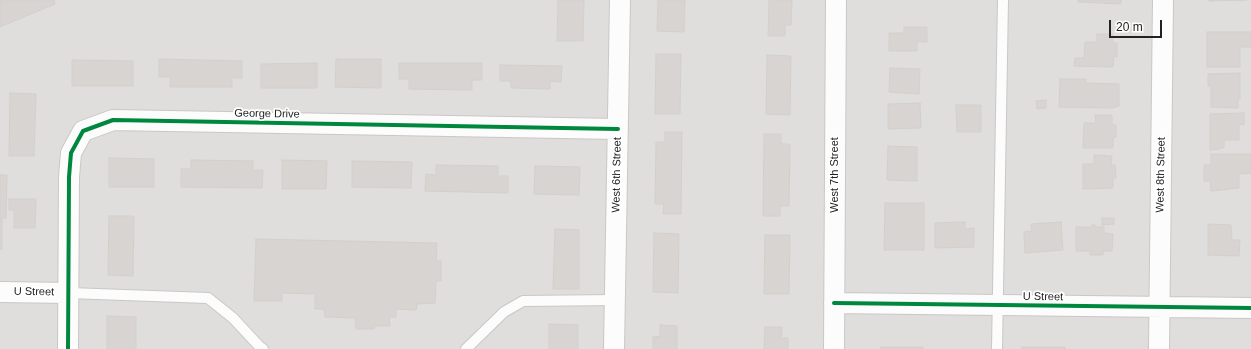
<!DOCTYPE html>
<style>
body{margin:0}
#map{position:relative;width:1251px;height:349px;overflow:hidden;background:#f0eeeb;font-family:Helvetica,sans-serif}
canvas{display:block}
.scale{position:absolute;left:1109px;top:20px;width:53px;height:18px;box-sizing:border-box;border:2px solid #222;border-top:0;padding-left:5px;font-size:12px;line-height:14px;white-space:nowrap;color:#222;-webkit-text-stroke:3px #fff;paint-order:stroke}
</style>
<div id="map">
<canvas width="1251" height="349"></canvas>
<div class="scale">20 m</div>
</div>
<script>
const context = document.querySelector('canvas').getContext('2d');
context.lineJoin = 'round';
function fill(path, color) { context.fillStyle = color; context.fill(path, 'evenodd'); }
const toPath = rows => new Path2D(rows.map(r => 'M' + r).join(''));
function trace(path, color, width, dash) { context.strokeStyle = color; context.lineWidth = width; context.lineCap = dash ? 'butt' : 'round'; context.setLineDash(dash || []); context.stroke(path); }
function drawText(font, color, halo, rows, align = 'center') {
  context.font = font + ' Helvetica,sans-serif'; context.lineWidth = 3.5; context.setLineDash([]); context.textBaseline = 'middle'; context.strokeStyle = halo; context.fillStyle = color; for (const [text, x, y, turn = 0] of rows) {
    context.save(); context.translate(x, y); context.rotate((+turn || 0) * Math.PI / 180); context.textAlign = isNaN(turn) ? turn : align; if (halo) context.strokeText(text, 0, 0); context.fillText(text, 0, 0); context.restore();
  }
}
fill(toPath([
 [0,0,1251,0,1251,349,0,349]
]), '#dfdedc');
const building = toPath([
 [2,0,54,0,55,4,0,27,0,7,1,6,0,1,2,0],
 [558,0,584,0,583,41,557,41,558,0],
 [658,0,685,0,684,32,657,31,658,0],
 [769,0,792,0,791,25,785,25,785,36,768,36,769,0],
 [1078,0,1121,0,1121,4,1078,2,1078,0],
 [1209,0,1247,0,1209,1,1209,0],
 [904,27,927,27,927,42,917,42,917,51,889,51,889,33,904,33,904,27],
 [1207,32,1251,32,1251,47,1240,47,1240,67,1207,67,1207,32],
 [1097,34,1113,34,1113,43,1117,43,1117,57,1114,56,1113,67,1074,66,1075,58,1084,58,1085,42,1097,42,1097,34],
 [656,54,681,54,680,114,655,114,656,54],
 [767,55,791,56,790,115,766,114,767,55],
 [159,59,242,61,242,78,232,78,232,87,170,87,170,77,159,77,159,59],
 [336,59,381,59,381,88,335,87,336,59],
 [72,60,133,61,133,86,72,86,72,60],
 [317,63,317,88,261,88,261,64,317,63],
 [399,63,482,63,482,80,472,80,472,90,409,89,409,79,399,79,399,63],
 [500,65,562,66,561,82,550,81,550,89,511,88,511,81,500,81,500,65],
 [890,68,920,69,919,94,889,92,890,68],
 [1240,73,1240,99,1238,99,1238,108,1211,107,1211,85,1208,86,1208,74,1240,73],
 [1060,79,1086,79,1086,83,1119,84,1119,106,1112,108,1059,107,1060,79],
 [10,93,36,94,34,156,9,156,10,93],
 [1046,100,1046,108,1037,109,1036,101,1046,100],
 [920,103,921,128,888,129,888,104,920,103],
 [956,105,981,105,981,132,957,132,956,105],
 [1244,113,1244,125,1239,124,1239,140,1224,140,1224,148,1220,148,1220,149,1210,150,1210,114,1244,113],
 [1095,115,1112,115,1112,124,1113,125,1116,125,1116,137,1113,138,1113,148,1083,148,1084,123,1096,123,1095,115],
 [665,132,682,132,681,214,663,214,664,204,655,204,656,142,665,142,665,132],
 [764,134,781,134,781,144,790,144,789,206,780,206,780,216,763,216,764,134],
 [888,146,917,147,917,181,887,180,888,146],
 [1211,154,1251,154,1251,173,1239,174,1239,188,1211,191,1210,181,1204,181,1204,165,1211,165,1211,154],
 [1094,155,1112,156,1111,165,1115,165,1116,178,1113,178,1113,188,1083,189,1083,164,1094,164,1094,155],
 [109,158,154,159,154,187,109,187,109,158],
 [191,160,253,161,253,170,263,170,262,188,181,187,181,169,191,169,191,160],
 [282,160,327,161,326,189,282,189,282,160],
 [352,161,412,162,411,188,352,187,352,161],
 [436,165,498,166,498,176,508,176,508,193,425,191,426,174,436,175,436,165],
 [535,166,580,167,579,195,534,194,535,166],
 [0,175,7,175,6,218,2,218,2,249,0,249,0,175],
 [9,199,36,199,35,228,14,228,14,210,9,210,9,199],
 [885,203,924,203,924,250,884,250,885,203],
 [109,216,134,216,133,276,108,275,109,216],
 [1102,218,1114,218,1114,224,1102,225,1102,218],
 [965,222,965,229,974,228,974,247,935,248,935,223,965,222],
 [1061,222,1063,250,1025,253,1024,232,1032,231,1031,224,1061,222],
 [1208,224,1231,225,1232,240,1240,240,1239,256,1208,255,1208,224],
 [1092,225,1095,225,1096,227,1104,227,1104,233,1113,234,1112,251,1103,251,1103,255,1090,255,1090,251,1076,251,1076,227,1092,227,1092,225],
 [555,229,579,230,579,289,553,289,555,229],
 [654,233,679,234,678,293,653,292,654,233],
 [765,235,790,235,789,294,764,294,765,235],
 [256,239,437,243,436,261,441,261,441,281,436,281,435,303,417,304,416,310,396,309,396,317,389,317,390,326,374,326,374,329,356,329,355,318,325,317,324,309,315,309,315,294,282,293,282,301,254,301,256,239],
 [107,316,136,317,136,349,107,349,107,316],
 [549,324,578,325,578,349,549,349,549,324],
 [660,325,677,326,677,349,653,349,653,336,660,337,660,325],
 [765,327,782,327,781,338,788,338,788,349,764,349,765,327],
 [881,347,923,347,923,349,881,349,881,347],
 [1022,347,1065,347,1065,349,1022,349,1022,347]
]);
fill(building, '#d7d4d2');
trace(building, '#d3d0cc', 1);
const service = toPath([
 [69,293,208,298,233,318,259,346,263,349],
 [466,349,504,312,523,301,615,300],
 [997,349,1003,0]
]);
const minor = toPath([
 [0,292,69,293],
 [834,303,1251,308],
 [68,349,69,177,71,153,83,131,113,120,618,129],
 [614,349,620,0],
 [834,349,836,0],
 [1159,349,1163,0]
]);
trace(service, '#c9c8c7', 12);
trace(minor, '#c9c8c7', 22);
trace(service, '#fdfcfc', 10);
trace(minor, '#fdfcfc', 20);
trace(toPath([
 [834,303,1251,308],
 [68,349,69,177,71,153,83,131,113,120,618,129]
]), '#00873e', 4);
drawText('11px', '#222', '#fff', [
 ["George Drive",267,114,1],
 ["West 6th Street",617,175,-89],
 ["West 7th Street",835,175,-90],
 ["West 8th Street",1161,175,-89],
 ["U Street",34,292,1],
 ["U Street",1043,297,1]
]);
</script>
